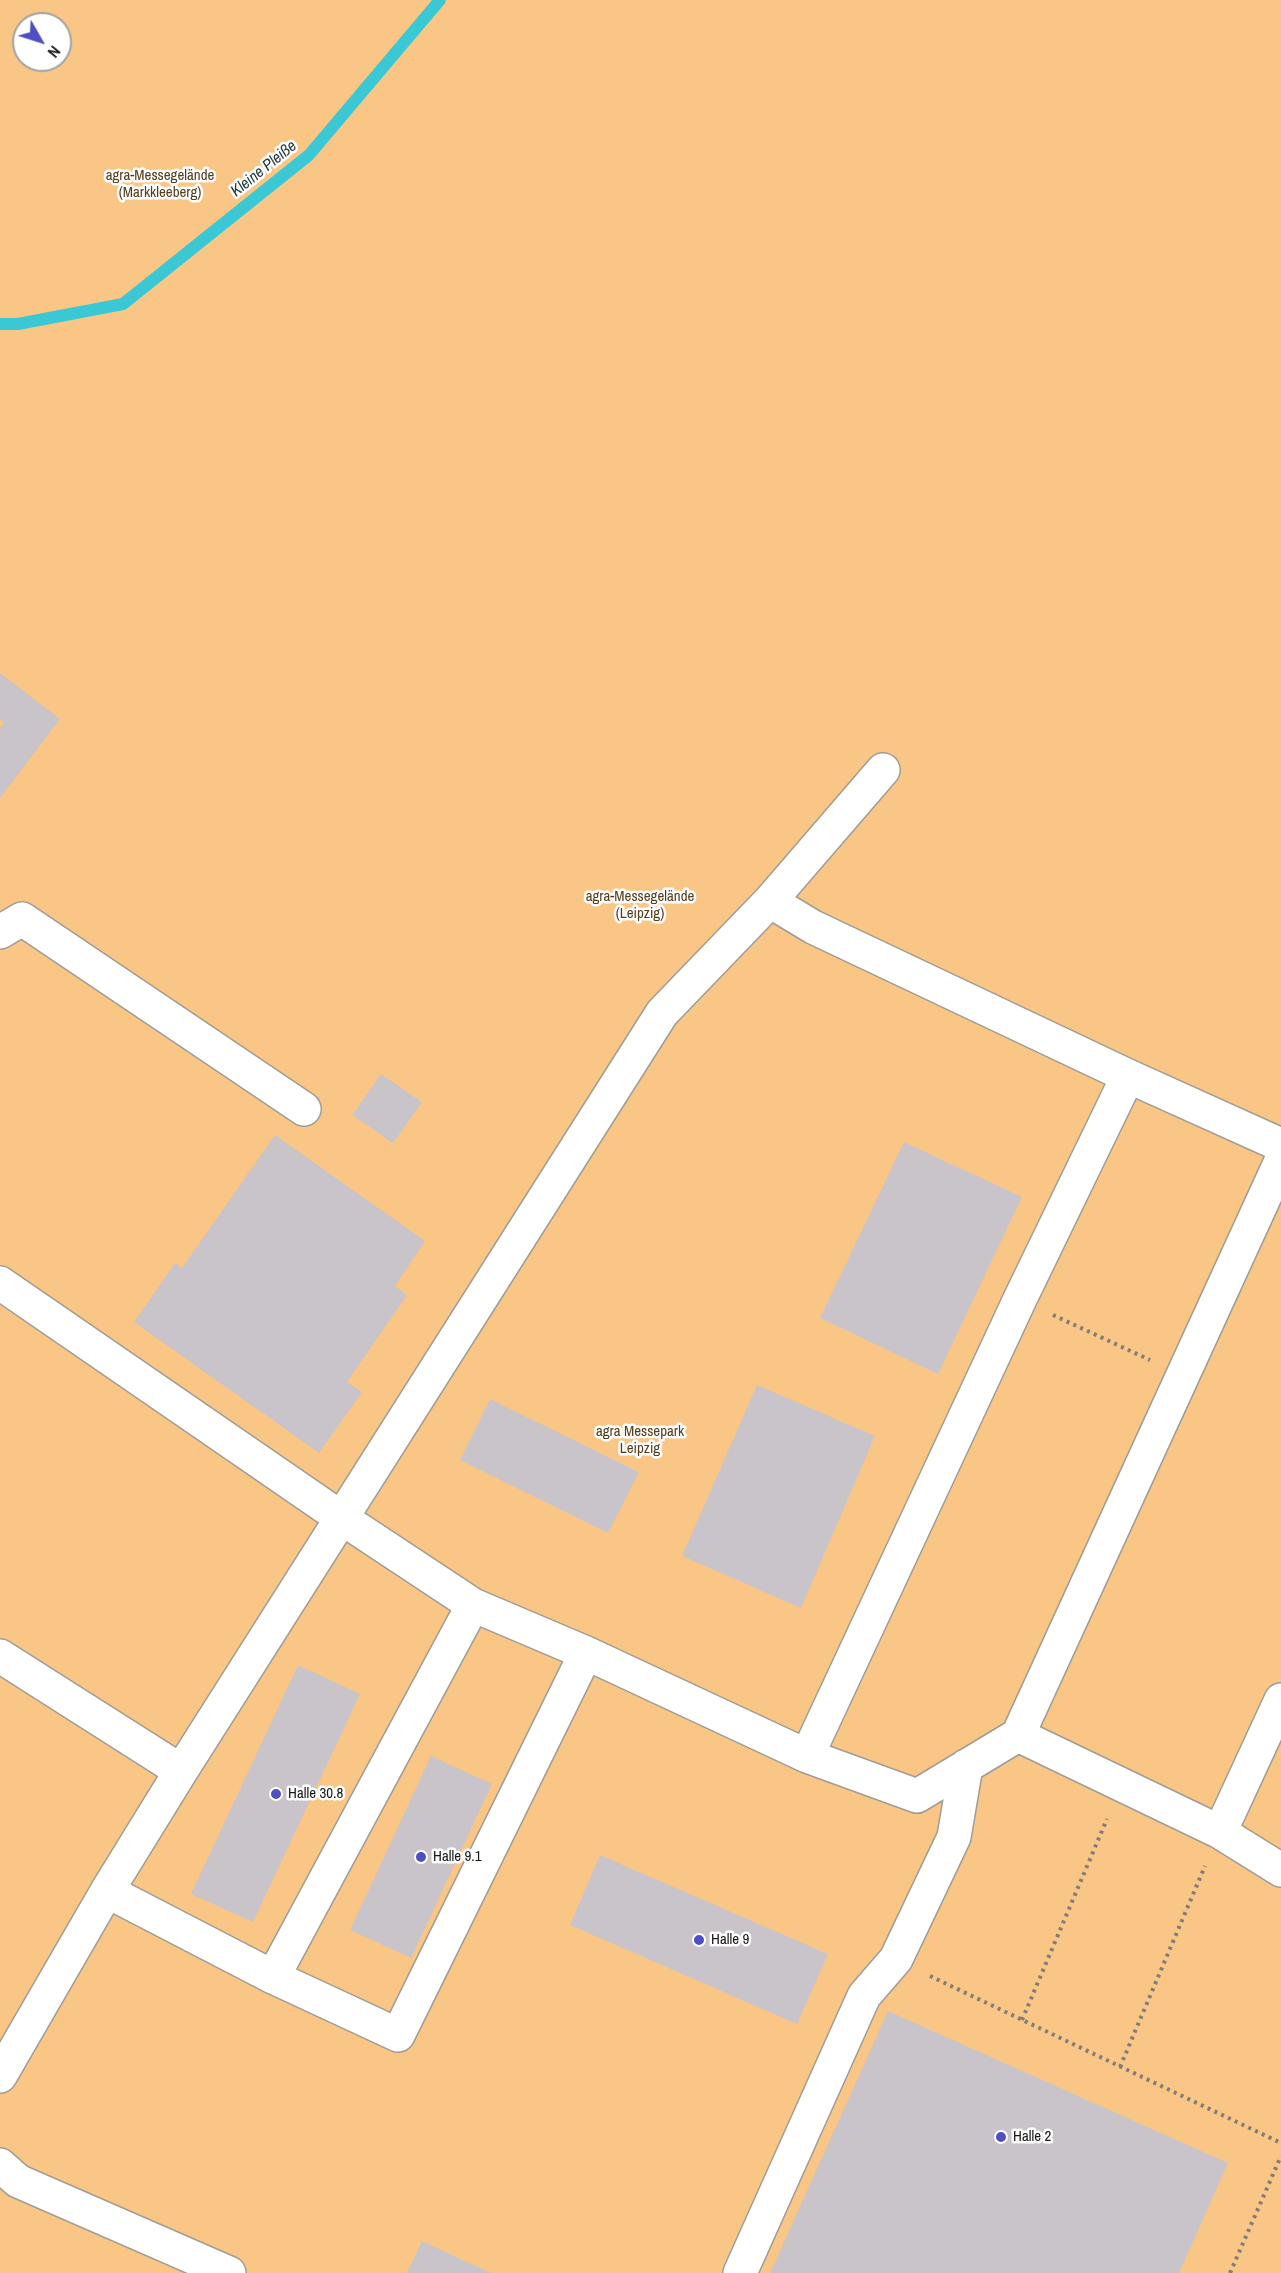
<!DOCTYPE html>
<meta charset="utf-8">
<style>
body{margin:0}
#map{position:relative;width:1281px;height:2273px;overflow:hidden;background:#f0ebe6;font-family:"Archivo Narrow",sans-serif}
canvas{display:block}
.north{position:absolute;left:12px;top:12px;width:60px;height:60px;box-sizing:border-box;background:#fff;border:2px solid #a3a3a2;border-radius:50%;rotate:129deg;font-size:16px;font-weight:700;line-height:24px;text-align:center;color:#191816}
.north::after{content:'';display:block;margin:auto;width:21px;height:27px;background:#4e4ec5;clip-path:polygon(50% 0,100% 100%,50% 72%,0 100%)}
</style>
<div id="map">
<canvas width="1281" height="2273"></canvas>
<div class="north">N</div>
</div>
<script>
const context = document.querySelector('canvas').getContext('2d');
context.lineJoin = 'round';
function fill(path, color) { context.fillStyle = color; context.fill(path, 'evenodd'); }
const toPath = rows => new Path2D(rows.map(r => 'M' + r).join(''));
function trace(path, color, width, dash) { context.strokeStyle = color; context.lineWidth = width; context.lineCap = dash ? 'butt' : 'round'; context.setLineDash(dash || []); context.stroke(path); }
function drawText(font, color, halo, rows, align = 'center') {
  context.font = font + ' "Archivo Narrow",sans-serif'; context.lineWidth = 5; context.setLineDash([]); context.textBaseline = 'middle'; context.strokeStyle = halo; context.fillStyle = color; for (const [text, x, y, turn = 0] of rows) {
    context.save(); context.translate(x, y); context.rotate((+turn || 0) * Math.PI / 180); context.textAlign = isNaN(turn) ? turn : align; if (halo) context.strokeText(text, 0, 0); context.fillText(text, 0, 0); context.restore();
  }
}
fill(toPath([
 [0,0,1281,0,1281,2273,0,2273],
 [24,24,60,24,60,60,24,60]
]), '#fac685');
trace(toPath([
 [0,324,18,324,123,304,309,155,440,0]
]), '#3ac8d5', 12);
fill(toPath([
 [0,673,60,719,0,798,0,728,4,723,0,719],
 [381,1074,422,1102,393,1143,352,1115],
 [275,1135,425,1241,395,1286,407,1295,347,1382,362,1392,319,1453,134,1322,175,1263,182,1268],
 [904,1142,1022,1197,938,1374,820,1318],
 [757,1385,875,1436,801,1608,682,1556],
 [490,1399,639,1472,608,1533,460,1460],
 [298,1665,360,1694,253,1922,191,1894],
 [431,1756,492,1784,411,1958,350,1930],
 [600,1855,828,1954,797,2024,570,1925],
 [888,2011,1228,2163,1179,2273,770,2273],
 [422,2241,491,2273,407,2273]
]), '#c9c4c9');
const minor = toPath([
 [770,901,883,770],
 [0,932,22,919,304,1109],
 [0,1283,340,1517,473,1605,586,1653,807,1756,917,1796,1018,1735,1220,1832,1281,1870],
 [0,1656,181,1771],
 [1018,1735,1281,1161],
 [807,1756,1020,1299,1128,1076],
 [1220,1832,1281,1700],
 [107,1891,273,1977,398,2035,586,1653],
 [273,1977,473,1605],
 [0,2076,107,1891,181,1771,662,1013,770,901,813,927,1128,1076,1281,1145],
 [0,2165,18,2181,229,2273],
 [740,2273,864,1996,896,1959,954,1837,966,1766]
]);
trace(minor, '#a09c96', 36);
trace(toPath([
 [1053,1315,1150,1360],
 [930,1976,1281,2143],
 [1022,2020,1107,1819],
 [1120,2067,1205,1866],
 [1230,2273,1281,2156]
]), '#807d7a', 4, [3, 4.5]);
trace(minor, '#fff', 33);
for (const [x, y, r, color] of [
 [276,1794,6,"#4e4ec5"],
 [421,1857,6,"#4e4ec5"],
 [699,1940,6,"#4e4ec5"],
 [1001,2137,6,"#4e4ec5"]
]) { const dot = new Path2D(); dot.arc(x, y, r, 0, 2 * Math.PI); context.fillStyle = color; context.fill(dot); trace(dot, '#fff', 2); }
drawText('15px', '#563d1c', '#fff', [
 ["agra-Messegelände",160,176],
 ["(Markkleeberg)",160,193],
 ["agra-Messegelände",640,897],
 ["(Leipzig)",640,914],
 ["agra Messepark",640,1432],
 ["Leipzig",640,1449]
]);
drawText('15px', '#191816', '#fff', [
 ["Halle 30.8",288,1794],
 ["Halle 9.1",433,1857],
 ["Halle 9",711,1940],
 ["Halle 2",1013,2137]
], 'left');
drawText('italic 16px', '#233b3d', '#fff', [
 ["Kleine Pleiße",264,169,-39]
]);
</script>
